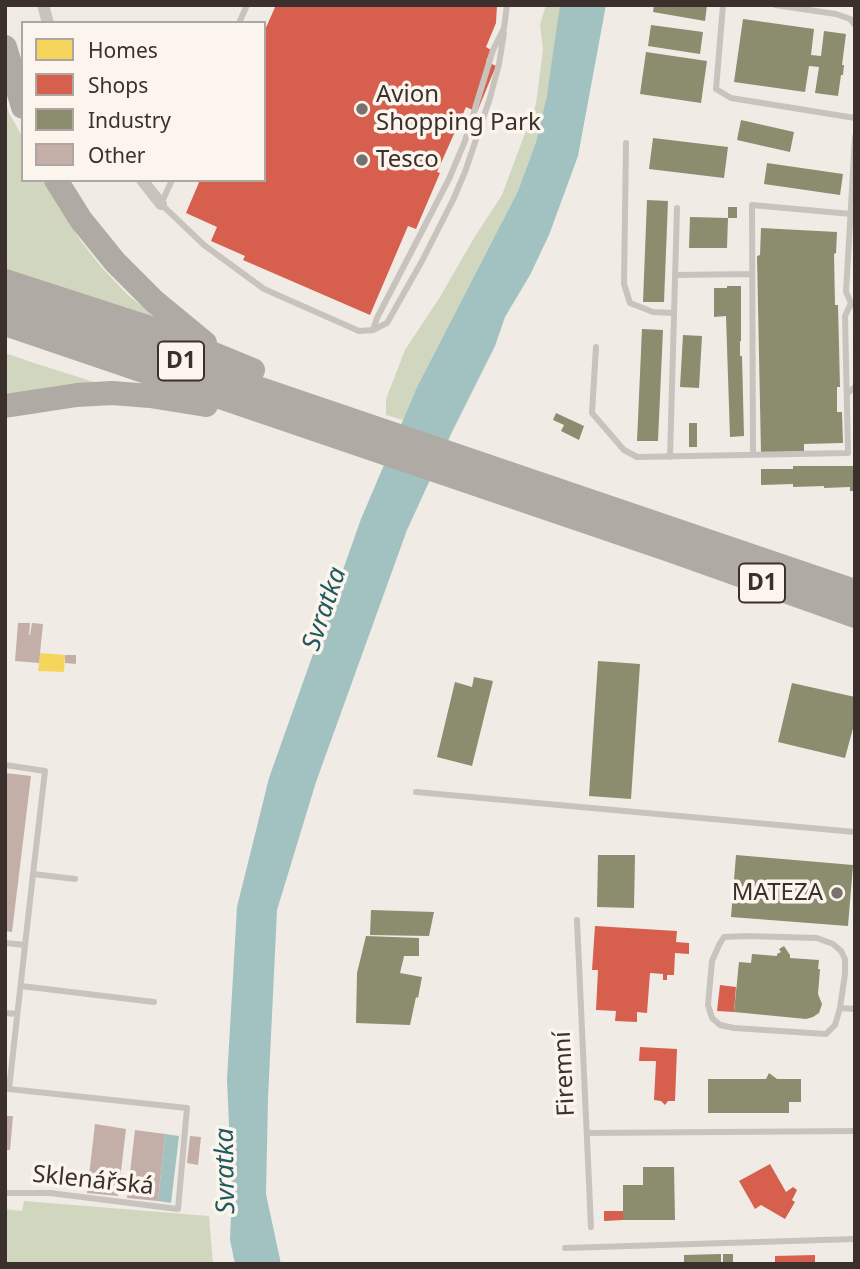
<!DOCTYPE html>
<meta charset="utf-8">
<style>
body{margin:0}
#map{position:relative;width:860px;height:1269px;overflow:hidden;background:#f0ebe5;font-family:"Noto Sans",sans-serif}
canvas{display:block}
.frame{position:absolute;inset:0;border:7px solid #3b302b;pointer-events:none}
.legend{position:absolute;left:21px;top:21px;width:245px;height:161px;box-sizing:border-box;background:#fbf5ee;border:2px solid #aea6a0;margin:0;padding:9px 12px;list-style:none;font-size:21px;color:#3b302b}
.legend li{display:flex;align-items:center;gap:14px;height:35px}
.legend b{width:35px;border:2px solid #aea6a0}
</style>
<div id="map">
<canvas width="860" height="1269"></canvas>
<div class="frame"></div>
<ul class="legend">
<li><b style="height:19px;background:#f6d55c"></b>Homes</li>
<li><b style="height:19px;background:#d6604d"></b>Shops</li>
<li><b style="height:19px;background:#8c8c6e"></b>Industry</li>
<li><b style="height:19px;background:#c3afa7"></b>Other</li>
</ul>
</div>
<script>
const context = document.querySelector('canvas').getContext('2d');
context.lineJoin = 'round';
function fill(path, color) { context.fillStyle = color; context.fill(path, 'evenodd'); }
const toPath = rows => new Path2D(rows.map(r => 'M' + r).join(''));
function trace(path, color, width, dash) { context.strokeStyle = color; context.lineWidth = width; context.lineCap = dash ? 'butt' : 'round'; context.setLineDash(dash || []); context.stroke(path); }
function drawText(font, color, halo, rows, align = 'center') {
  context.font = font + ' "Noto Sans",sans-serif'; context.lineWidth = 7; context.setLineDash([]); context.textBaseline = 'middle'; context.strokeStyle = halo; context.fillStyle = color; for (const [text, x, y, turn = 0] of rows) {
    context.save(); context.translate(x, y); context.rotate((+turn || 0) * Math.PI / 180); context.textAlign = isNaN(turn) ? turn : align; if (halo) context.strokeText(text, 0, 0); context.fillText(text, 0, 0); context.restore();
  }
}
fill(toPath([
 [546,5,560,5,556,40,547,95,536,142,518,191,417,387,403,420,386,415,386,399,405,350,440,297,474,238,502,195,536,104,543,49,540,25],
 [5,99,9,113,23,138,23,180,44,180,80,240,103,269,129,296,174,331,5,273],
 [5,353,34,363,97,383,5,398],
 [24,1201,209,1216,213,1264,5,1264,5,1209,22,1211]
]), '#d1d6bf');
fill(toPath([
 [560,5,606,5,578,156,549,235,530,275,505,317,495,346,452,432,407,530,316,782,277,910,268,1098,266,1194,281,1264,235,1264,230,1240,232,1191,227,1080,237,907,269,778,361,519,417,387,518,191,536,142,547,95],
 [165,1134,179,1136,171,1203,158,1201]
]), '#a1c2c1');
fill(toPath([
 [40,653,65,655,64,672,38,671]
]), '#f6d55c');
fill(toPath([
 [276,5,497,5,496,23,486,47,491,50,486,61,496,66,477,112,466,107,437,172,440,173,416,229,408,226,370,315,243,260,245,256,211,241,217,227,186,213,200,180,264,180,264,32],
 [595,926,677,931,676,942,689,943,689,954,675,953,674,975,667,975,667,980,663,980,663,974,650,973,647,1013,637,1012,637,1022,615,1021,616,1011,596,1010,598,970,592,970],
 [720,985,736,987,734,1012,717,1011],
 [640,1047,677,1049,675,1101,668,1101,665,1105,661,1101,654,1100,656,1061,639,1061],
 [770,1164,786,1192,793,1187,797,1190,792,1200,795,1202,785,1219,761,1205,755,1209,739,1181],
 [604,1211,623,1211,623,1220,604,1221],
 [815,1255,815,1264,775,1264,775,1256]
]), '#d6604d');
fill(toPath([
 [654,5,707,5,705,21,653,12],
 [743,19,814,29,811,55,821,56,824,31,846,34,842,65,844,65,843,75,841,75,838,96,815,93,819,67,809,66,805,92,734,82],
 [651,25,703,32,700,54,648,46],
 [646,52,707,61,701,103,640,94],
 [741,120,794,132,790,152,737,140],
 [653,138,728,147,724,178,649,169],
 [767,163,843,174,840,195,764,184],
 [647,200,668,201,664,302,643,302],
 [728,207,737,207,737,218,728,218,727,248,689,248,690,217,728,218],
 [761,228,837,232,836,253,834,254,835,305,838,305,840,387,837,387,837,412,842,412,843,443,804,444,804,451,761,453,757,256,760,255],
 [727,286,741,286,741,341,740,341,740,356,742,356,744,436,730,437,726,316,714,317,714,288,727,288],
 [642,329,663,330,658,441,637,441],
 [683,335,702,336,699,388,680,387],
 [556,413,584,426,579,440,561,431,564,425,553,420],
 [689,423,697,423,697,447,689,447],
 [793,466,855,466,855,491,850,491,850,487,824,488,824,486,793,487,793,484,761,485,761,469,793,469],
 [598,661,640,664,631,799,589,796],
 [474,677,493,681,472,766,437,757,455,682,472,687],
 [792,683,855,697,855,721,845,758,778,742],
 [598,855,635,855,634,908,597,907],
 [736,855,853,865,848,926,731,917],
 [371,910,434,912,429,936,370,935],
 [366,936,419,938,419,956,404,956,400,973,422,977,418,998,416,997,410,1025,356,1023,357,973],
 [784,946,790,955,790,958,819,960,818,969,820,969,818,994,822,1004,819,1013,813,1017,806,1019,734,1012,739,962,751,963,752,954,777,956,777,954,781,952,779,949],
 [769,1073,777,1079,801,1079,801,1102,789,1102,789,1113,708,1113,708,1079,766,1079],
 [643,1167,674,1167,675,1220,623,1220,623,1185,643,1185],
 [721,1254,721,1264,684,1264,684,1255],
 [723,1254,733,1254,733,1264,723,1264]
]), '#8c8c6e');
fill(toPath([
 [18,623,30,623,29,635,30,635,32,623,43,624,39,663,15,661],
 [65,655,76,655,76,664,65,663],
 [5,773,31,776,12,932,5,931],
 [5,1116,13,1116,10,1150,5,1150],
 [95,1124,126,1129,118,1196,87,1193],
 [135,1130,165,1134,158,1201,127,1198],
 [190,1136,201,1137,198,1165,187,1163]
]), '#c3afa7');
trace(toPath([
 [723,5,716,89,731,98,855,118],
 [775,5,836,14,850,19,855,25],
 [239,23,247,5],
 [855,137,846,292,851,303,855,306],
 [626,143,624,284,630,303,653,312,674,313],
 [172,180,161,204,204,245,264,289,359,331,373,330,377,318,449,179,465,141,493,50,504,28,507,5],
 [675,275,752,274],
 [373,330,387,323,422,261,453,200,465,172,490,98,499,64,504,33],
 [596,347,592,413,624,450,637,457,848,453,845,316,851,303],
 [847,394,855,387],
 [753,455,752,205,851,214],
 [670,457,677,208],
 [5,765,45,771,33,874],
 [416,792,855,832],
 [577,920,591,1227],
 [747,936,817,938,833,944,841,951,845,959,845,974,840,1008,835,1025,826,1034,734,1028,720,1025,712,1018,708,1005,712,961,719,945,724,937,747,936],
 [5,943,25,945],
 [21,986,154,1002],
 [840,1008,855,1009],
 [5,1013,17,1014],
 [587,1133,855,1131],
 [5,1193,50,1193,178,1209,187,1108,9,1089,33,874,75,879],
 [565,1248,855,1239]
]), '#c9c3be', 6);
trace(toPath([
 [43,5,48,23],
 [142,180,161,204]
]), '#c9c3be', 12);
trace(toPath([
 [5,47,23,107],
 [56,180,81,220,115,262,154,301,205,343],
 [5,281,153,329,253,370],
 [5,302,855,591],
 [5,324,669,550,855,616],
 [5,406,77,395,112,393,150,396,206,405]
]), '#afaaa4', 24);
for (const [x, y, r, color] of [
 [362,109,7,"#7a716c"],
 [362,160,7,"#7a716c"],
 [837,893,7,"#7a716c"]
]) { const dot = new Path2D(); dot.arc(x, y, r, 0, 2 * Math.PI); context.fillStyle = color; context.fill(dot); trace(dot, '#fbf5ee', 2.5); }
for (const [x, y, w] of [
 [181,361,46],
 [762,583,46]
]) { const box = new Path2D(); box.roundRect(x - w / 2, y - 19.5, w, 39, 5); context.fillStyle = '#fbf5ee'; context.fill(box); trace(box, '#3b302b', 2); }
drawText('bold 23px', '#3b302b', null, [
 ["D1",181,361],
 ["D1",762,583]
]);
drawText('24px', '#3b302b', '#fbf5ee', [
 ["Avion",376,95],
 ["Shopping Park",376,123],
 ["Tesco",376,160],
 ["MATEZA",823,893,"right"]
], 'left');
drawText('24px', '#3b302b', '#fbf5ee', [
 ["Firemní",565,1074,-93],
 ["Sklenářská",93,1181,6]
]);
drawText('italic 26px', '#1f5a5e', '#fbf5ee', [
 ["Svratka",325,609,-71],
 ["Svratka",226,1171,-91]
]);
</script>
